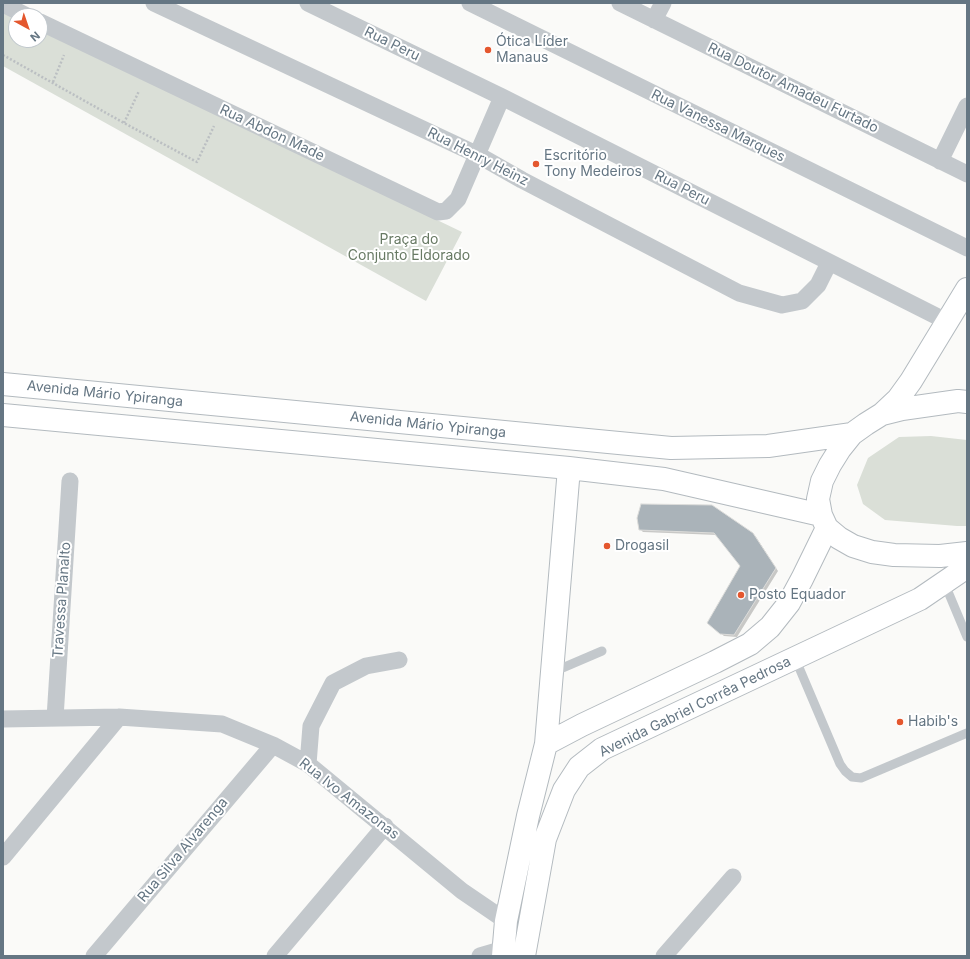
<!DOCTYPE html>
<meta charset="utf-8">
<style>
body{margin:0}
#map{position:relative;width:970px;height:959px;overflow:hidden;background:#fafaf8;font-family:Inter,sans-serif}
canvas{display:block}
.frame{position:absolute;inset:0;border:4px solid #657683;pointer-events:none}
.north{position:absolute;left:8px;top:8px;width:40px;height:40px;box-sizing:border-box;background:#fff;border:1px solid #c1c8cd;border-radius:50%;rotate:140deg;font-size:11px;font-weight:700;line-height:16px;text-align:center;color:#657683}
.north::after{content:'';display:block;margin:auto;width:14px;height:18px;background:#e4572e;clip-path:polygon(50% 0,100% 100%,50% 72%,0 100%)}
</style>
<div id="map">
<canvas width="970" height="959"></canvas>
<div class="frame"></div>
<div class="north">N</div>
</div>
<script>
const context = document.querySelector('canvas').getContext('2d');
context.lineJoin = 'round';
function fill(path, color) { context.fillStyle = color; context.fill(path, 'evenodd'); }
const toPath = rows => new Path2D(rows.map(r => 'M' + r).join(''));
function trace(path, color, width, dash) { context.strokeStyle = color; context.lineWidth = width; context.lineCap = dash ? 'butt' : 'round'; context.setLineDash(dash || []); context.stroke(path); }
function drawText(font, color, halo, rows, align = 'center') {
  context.font = font + ' Inter,sans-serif'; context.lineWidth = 4; context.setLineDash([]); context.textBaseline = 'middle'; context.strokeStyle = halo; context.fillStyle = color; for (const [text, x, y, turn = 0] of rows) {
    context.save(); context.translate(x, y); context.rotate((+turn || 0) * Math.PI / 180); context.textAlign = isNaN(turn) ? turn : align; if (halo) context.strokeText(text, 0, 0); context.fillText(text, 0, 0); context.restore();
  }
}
fill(toPath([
 [3,11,16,17,16,40,40,40,40,29,462,232,426,301,3,66],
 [931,436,967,440,967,526,957,526,885,520,863,504,857,485,868,458,899,437]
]), '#dadfd7');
fill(toPath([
 [640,529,753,534,756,537,778,571,737,637,724,636,709,623,741,566,717,535,643,532]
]), '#0003');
const building = toPath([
 [641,504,712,505,753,533,776,568,734,635,720,634,707,623,740,566,714,533,639,530,637,518,641,504]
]);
fill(building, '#aab3b9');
trace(building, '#dcdcda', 1);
const secondary = toPath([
 [3,384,671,448,768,446,852,434],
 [967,402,958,401,902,409,882,414,866,424,852,434,840,449,830,465,822,481,818,499,821,515,827,528,839,538,853,546,872,552,894,555,940,556,967,553],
 [882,414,898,399,911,381,967,289],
 [3,415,569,468,664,479,821,515],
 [546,744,582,725,715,662,750,644,770,627,789,603,802,579,827,528],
 [503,956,506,921,528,816,546,744,569,468],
 [524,956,545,839,564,790,579,767,602,749,920,599,967,567]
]);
trace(secondary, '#b3babf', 24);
trace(toPath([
 [3,55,124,123,197,162,214,126],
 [53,82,64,55],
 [124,123,139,91]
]), '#bbbfc2', 2.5, [2, 2]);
trace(toPath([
 [944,582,967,637],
 [795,658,840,764,845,771,852,777,861,778,967,733],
 [553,672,602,651]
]), '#c3c8cc', 9);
trace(toPath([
 [154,3,478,155,522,180,739,293,782,305,802,301,818,285,829,263],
 [308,3,502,97,948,322],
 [470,3,967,248],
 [620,3,967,174],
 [3,4,27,16],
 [654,20,663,3],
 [40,22,438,212,446,211,458,199,502,97],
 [940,161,967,106],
 [55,718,70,481],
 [3,719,119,717,222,724,273,745,308,764,462,891,506,921],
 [308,764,311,726,333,683,366,666,399,660],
 [3,857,119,717],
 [94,956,273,745],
 [275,956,385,826],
 [480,956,504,949],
 [664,956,733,877]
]), '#c3c8cc', 17);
trace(secondary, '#fff', 22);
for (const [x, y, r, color] of [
 [488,50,4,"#e4572e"],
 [536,164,4,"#e4572e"],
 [607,546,4,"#e4572e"],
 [741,595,4,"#e4572e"],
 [900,722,4,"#e4572e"]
]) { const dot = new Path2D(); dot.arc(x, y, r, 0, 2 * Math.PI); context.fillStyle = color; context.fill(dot); trace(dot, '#fff', 1.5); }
drawText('14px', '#657683', '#fff', [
 ["Ótica Líder",496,42],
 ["Manaus",496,58],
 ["Escritório",544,156],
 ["Tony Medeiros",544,172],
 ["Drogasil",615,546],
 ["Posto Equador",749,595],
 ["Habib's",908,722]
], 'left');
drawText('14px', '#657683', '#fff', [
 ["Rua Peru",392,44,26],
 ["Rua Doutor Amadeu Furtado",793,88,26],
 ["Rua Vanessa Marques",718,126,26],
 ["Rua Abdon Made",272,133,25],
 ["Rua Henry Heinz",478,157,27],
 ["Rua Peru",682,188,27],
 ["Avenida Mário Ypiranga",105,394,6],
 ["Avenida Mário Ypiranga",428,425,6],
 ["Travessa Planalto",62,600,-86],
 ["Avenida Gabriel Corrêa Pedrosa",695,707,-26],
 ["Rua Ivo Amazonas",349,799,38],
 ["Rua Silva Alvarenga",183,850,-50]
]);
drawText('14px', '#687a64', '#fff', [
 ["Praça do",409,240],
 ["Conjunto Eldorado",409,256]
]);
</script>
